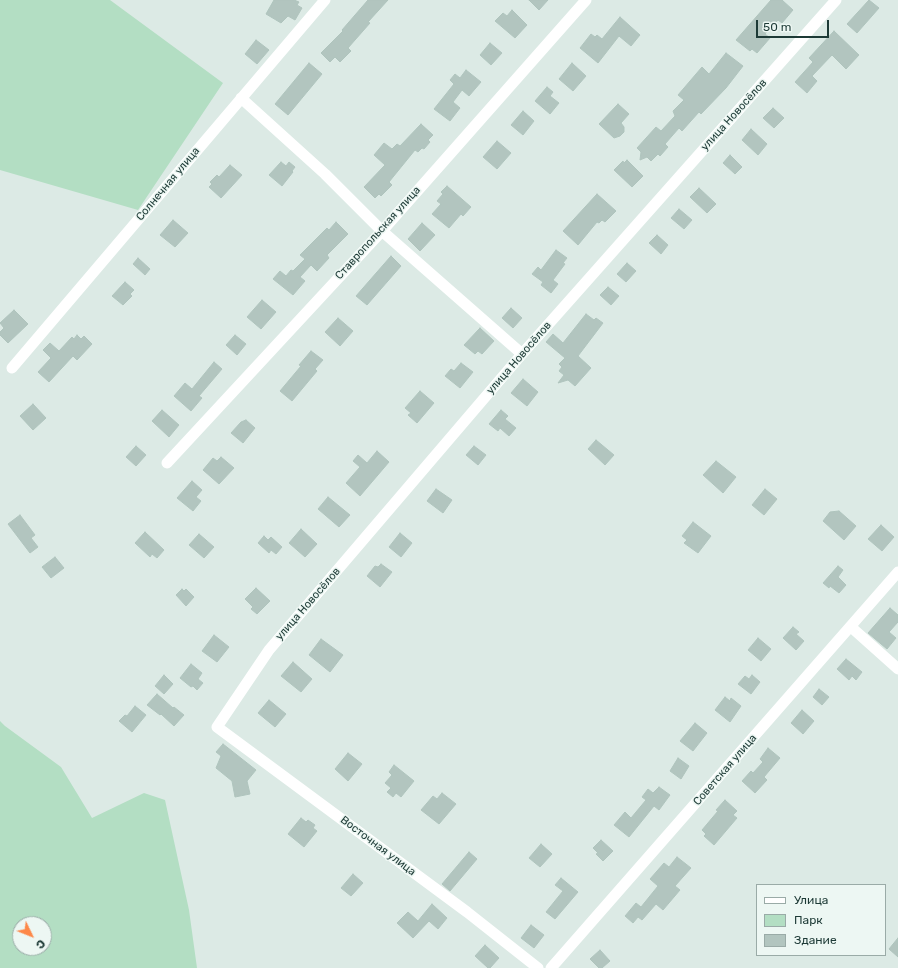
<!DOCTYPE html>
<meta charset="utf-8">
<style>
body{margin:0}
#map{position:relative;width:898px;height:968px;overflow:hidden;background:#dceae5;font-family:Rubik,sans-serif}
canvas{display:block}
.legend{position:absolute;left:756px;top:884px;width:130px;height:72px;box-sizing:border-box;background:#edf7f3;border:1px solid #9aaba7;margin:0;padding:5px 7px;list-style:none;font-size:12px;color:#1d3a36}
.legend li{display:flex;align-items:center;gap:8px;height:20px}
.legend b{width:20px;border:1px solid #9aaba7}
.north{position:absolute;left:12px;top:916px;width:40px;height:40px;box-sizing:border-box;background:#edf7f3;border:1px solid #9aaba7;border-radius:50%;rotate:133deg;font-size:11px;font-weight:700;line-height:16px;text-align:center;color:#1d3a36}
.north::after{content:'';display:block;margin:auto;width:14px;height:18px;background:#fd8848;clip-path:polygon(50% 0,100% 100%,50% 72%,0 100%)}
.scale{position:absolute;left:756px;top:20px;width:73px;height:18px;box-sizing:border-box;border:2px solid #1d3a36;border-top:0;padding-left:5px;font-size:12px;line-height:14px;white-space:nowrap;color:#1d3a36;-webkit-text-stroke:3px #edf7f3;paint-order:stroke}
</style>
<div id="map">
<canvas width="898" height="968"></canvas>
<ul class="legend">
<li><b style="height:5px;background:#fff"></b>Улица</li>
<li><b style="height:11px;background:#b3dec3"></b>Парк</li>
<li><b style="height:11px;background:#b2c5bf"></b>Здание</li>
</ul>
<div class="north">С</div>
<div class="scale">50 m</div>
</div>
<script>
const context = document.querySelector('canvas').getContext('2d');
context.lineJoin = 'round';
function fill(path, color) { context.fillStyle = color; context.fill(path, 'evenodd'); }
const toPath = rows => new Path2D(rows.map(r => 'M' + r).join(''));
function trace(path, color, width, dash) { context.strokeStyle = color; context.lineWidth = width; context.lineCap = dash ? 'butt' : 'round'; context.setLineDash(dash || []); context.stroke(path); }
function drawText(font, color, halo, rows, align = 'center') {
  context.font = font + ' Rubik,sans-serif'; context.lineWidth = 3; context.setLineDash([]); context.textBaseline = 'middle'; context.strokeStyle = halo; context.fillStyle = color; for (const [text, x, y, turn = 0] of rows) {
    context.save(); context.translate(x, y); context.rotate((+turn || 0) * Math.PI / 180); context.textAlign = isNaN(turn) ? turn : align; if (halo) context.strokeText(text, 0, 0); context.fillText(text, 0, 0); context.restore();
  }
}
fill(toPath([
 [0,0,110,0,223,83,138,210,0,170],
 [0,721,5,726,61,767,92,818,144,793,165,800,189,910,197,968,0,968],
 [20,924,44,924,44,948,20,948]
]), '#b3dec3');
const building = toPath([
 [274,0,294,0,299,2,297,5,302,8,295,20,288,16,281,23,266,14,274,0],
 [368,0,388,0,368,22,370,23,348,48,351,51,340,62,335,57,330,62,321,53,343,31,342,30,368,0],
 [529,0,548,0,539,10,529,0],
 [771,0,782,0,793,10,782,23,778,20,765,34,770,38,757,53,752,49,750,51,736,40,771,0],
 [869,0,879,8,857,33,847,24,869,0],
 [512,10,527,25,515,38,495,21,503,13,507,16,512,10],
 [620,17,640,35,631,46,619,36,598,63,580,48,591,34,595,37,597,35,602,39,620,17],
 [834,31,859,55,846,69,832,55,812,76,817,81,807,93,795,82,813,62,809,58,834,31],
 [256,40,269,50,257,64,245,54,256,40],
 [490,43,502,53,491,65,480,55,490,43],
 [726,53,743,66,726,88,701,114,699,112,682,131,679,128,665,144,668,147,660,156,658,154,651,161,647,157,640,160,641,152,637,148,656,127,661,131,675,116,673,111,684,100,678,95,702,67,709,74,726,53],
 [309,63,322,74,288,115,275,104,309,63],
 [572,63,586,76,573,91,559,79,572,63],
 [466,70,481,82,469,96,462,90,453,102,460,108,450,121,434,109,454,84,450,80,455,74,460,78,466,70],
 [547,87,553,92,550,96,559,103,550,114,535,101,547,87],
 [618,104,629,114,621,123,624,127,624,132,620,136,614,138,599,124,618,104],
 [773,108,784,118,774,128,763,118,773,108],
 [523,111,534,121,523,135,511,125,523,111],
 [421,124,433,135,428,140,430,142,424,149,422,148,418,152,415,150,389,182,392,185,381,196,379,194,375,198,364,187,385,165,374,155,384,143,392,149,397,144,400,146,421,124],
 [751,129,767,144,758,155,742,140,751,129],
 [497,141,511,153,497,169,483,157,497,141],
 [730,155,742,167,735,174,723,163,730,155],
 [627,160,643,176,632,187,614,170,623,161,624,163,627,160],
 [281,162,286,166,289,162,295,167,292,171,293,172,282,186,269,175,281,162],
 [230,165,242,175,221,198,209,187,212,184,210,182,217,175,219,177,230,165],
 [447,186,471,207,463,216,461,214,449,228,432,214,441,204,437,201,443,194,441,192,447,186],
 [699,188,716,204,707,213,690,197,699,188],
 [597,194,616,211,605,222,602,220,599,223,597,222,578,245,563,231,597,194],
 [679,209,692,220,684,229,671,218,679,209],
 [173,220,188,233,175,247,160,235,173,220],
 [336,222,348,234,327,255,329,258,317,271,311,265,300,277,305,281,293,295,273,279,280,271,286,276,291,270,293,271,305,259,300,255,327,228,329,230,336,222],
 [422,223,435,235,420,251,408,239,422,223],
 [657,235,668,245,661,254,649,243,657,235],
 [556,250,567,258,563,263,565,264,553,280,558,284,551,293,541,285,543,282,532,274,538,267,541,270,556,250],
 [391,256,401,266,367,305,356,296,391,256],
 [138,258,150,269,145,275,133,264,138,258],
 [627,263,636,271,626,282,617,274,627,263],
 [125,282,134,290,130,294,132,296,123,305,112,296,125,282],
 [608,287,619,296,611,305,600,295,608,287],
 [262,300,276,312,261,329,247,317,262,300],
 [511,308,522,318,513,328,502,318,511,308],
 [14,310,28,324,8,343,0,335,0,332,4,328,0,323,14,310],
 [586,314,594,320,596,318,603,323,578,356,591,368,575,386,568,380,558,383,564,375,559,371,562,367,559,364,565,358,546,342,553,334,563,343,586,314],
 [338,318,353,331,340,346,325,332,338,318],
 [480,328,494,341,482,354,478,351,475,354,464,345,480,328],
 [77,335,81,339,84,336,92,344,77,360,73,356,49,382,38,372,51,358,43,350,50,343,59,351,72,337,74,339,77,335],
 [235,335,246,344,237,355,226,345,235,335],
 [311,351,323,360,315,369,317,371,292,401,280,391,301,366,299,365,311,351],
 [214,362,222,369,199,396,202,398,191,411,174,396,185,383,192,389,214,362],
 [461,363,473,372,460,388,445,376,451,369,454,371,461,363],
 [523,379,538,392,527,406,511,393,523,379],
 [420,391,434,403,417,423,408,415,411,413,405,408,420,391],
 [33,404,46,418,33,430,20,416,33,404],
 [162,410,179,425,169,437,152,421,162,410],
 [501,410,508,416,505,419,516,428,509,436,500,428,498,431,489,424,501,410],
 [246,420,255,428,243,443,231,433,241,422,246,420],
 [596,440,614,455,605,465,588,449,596,440],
 [136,446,146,455,136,466,126,457,136,446],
 [474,446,486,455,478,465,466,455,474,446],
 [377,451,389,462,360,496,346,483,360,467,353,461,358,455,367,463,377,451],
 [221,457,234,468,219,484,203,470,213,458,217,461,221,457],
 [716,461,736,477,723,493,703,475,716,461],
 [192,481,202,490,196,497,201,501,193,511,177,498,192,481],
 [436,489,452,500,443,513,427,501,436,489],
 [765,489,777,499,764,515,752,505,765,489],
 [328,497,350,515,339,527,318,509,328,497],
 [839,511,856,526,844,540,823,521,830,512,839,511],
 [20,515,35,535,31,538,38,547,30,553,8,524,20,515],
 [693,522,711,536,698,553,684,543,687,540,682,536,693,522],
 [881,525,894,537,882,551,868,539,881,525],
 [301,529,317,544,305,557,289,543,301,529],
 [145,532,164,550,157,558,152,554,150,557,135,543,145,532],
 [400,533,412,543,401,557,389,547,400,533],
 [199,534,214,547,204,558,189,545,199,534],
 [264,536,268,540,271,537,282,547,276,554,271,550,269,553,258,543,264,536],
 [55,557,64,568,51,578,42,567,55,557],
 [381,564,392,572,380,587,367,576,375,566,378,567,381,564],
 [838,566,843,570,838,577,846,585,839,593,830,586,829,588,823,583,838,566],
 [256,588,270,601,257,614,251,609,253,607,245,599,256,588],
 [182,589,184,591,186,589,194,597,186,606,176,595,182,589],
 [890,608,898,615,898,622,889,632,896,638,887,649,868,633,890,608],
 [793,627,799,632,796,634,804,641,796,650,783,638,793,627],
 [214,635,229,647,217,662,202,651,214,635],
 [758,638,771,649,761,661,748,650,758,638],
 [321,639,343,655,330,672,309,655,321,639],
 [846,659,862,672,856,680,852,676,849,680,837,669,846,659],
 [293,662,312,679,301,692,281,676,293,662],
 [191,664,202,673,198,679,203,683,197,690,193,686,191,687,180,678,191,664],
 [164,675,173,684,164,694,155,686,164,675],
 [752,675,760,682,751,694,738,684,745,676,749,679,752,675],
 [819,689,829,697,822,705,813,697,819,689],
 [157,694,173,708,174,707,184,715,174,726,161,714,160,715,147,705,157,694],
 [725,697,730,701,731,698,741,706,730,722,715,710,725,697],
 [269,700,286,714,275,727,258,713,269,700],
 [135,706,146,715,132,732,119,721,125,715,127,716,135,706],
 [802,710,814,721,803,734,791,723,802,710],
 [695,723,707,733,693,751,680,741,695,723],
 [223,744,256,770,247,781,250,794,235,797,232,781,216,768,221,756,216,752,223,744],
 [768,748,780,758,764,777,767,780,755,793,742,781,751,771,753,773,763,762,760,759,768,748],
 [348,753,362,764,348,781,335,769,348,753],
 [678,758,689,766,681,779,670,771,678,758],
 [394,765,414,781,401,797,396,793,393,797,387,792,391,788,385,783,392,775,389,772,394,765],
 [659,787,670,795,659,810,654,806,629,837,614,825,625,812,631,818,646,800,642,797,648,789,653,793,659,787],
 [442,793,456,804,439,824,421,810,433,796,437,799,442,793],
 [725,800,737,811,733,815,737,818,714,845,704,836,706,834,702,830,718,811,716,810,725,800],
 [301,818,306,822,308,820,315,825,313,828,317,831,304,847,288,834,301,818],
 [601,840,613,851,603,861,596,854,598,853,593,848,601,840],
 [541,844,552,854,540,867,529,858,541,844],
 [469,852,477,859,450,891,442,884,469,852],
 [677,857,691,868,675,886,680,890,663,910,656,904,642,920,638,917,633,923,625,916,636,903,641,907,658,886,650,879,664,863,669,867,677,857],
 [353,874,363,883,351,896,341,888,353,874],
 [561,878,578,892,555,919,546,912,563,891,555,885,561,878],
 [432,904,447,918,438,929,429,921,413,938,397,923,408,912,418,921,432,904],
 [531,925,544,935,534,948,521,938,531,925],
 [898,938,898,957,889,949,898,938],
 [485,945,499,958,490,968,488,968,475,956,485,945],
 [600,950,610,961,602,968,599,968,590,959,600,950]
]);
fill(building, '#b2c5bf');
trace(building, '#afc4bd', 1);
trace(toPath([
 [241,98,325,174,382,231,522,354],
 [12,368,325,0],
 [167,463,382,231,586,0],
 [851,627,898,669],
 [538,968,467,912,217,727,269,650,522,354,836,0],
 [551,968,898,572]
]), '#fff', 11);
drawText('11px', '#1d3a36', '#edf7f3', [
 ["улица Новосёлов",734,115,-48],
 ["Солнечная улица",168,184,-50],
 ["Ставропольская улица",378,233,-48],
 ["улица Новосёлов",519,358,-49],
 ["улица Новосёлов",308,604,-49],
 ["Советская улица",725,770,-49],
 ["Восточная улица",378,846,37]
]);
</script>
